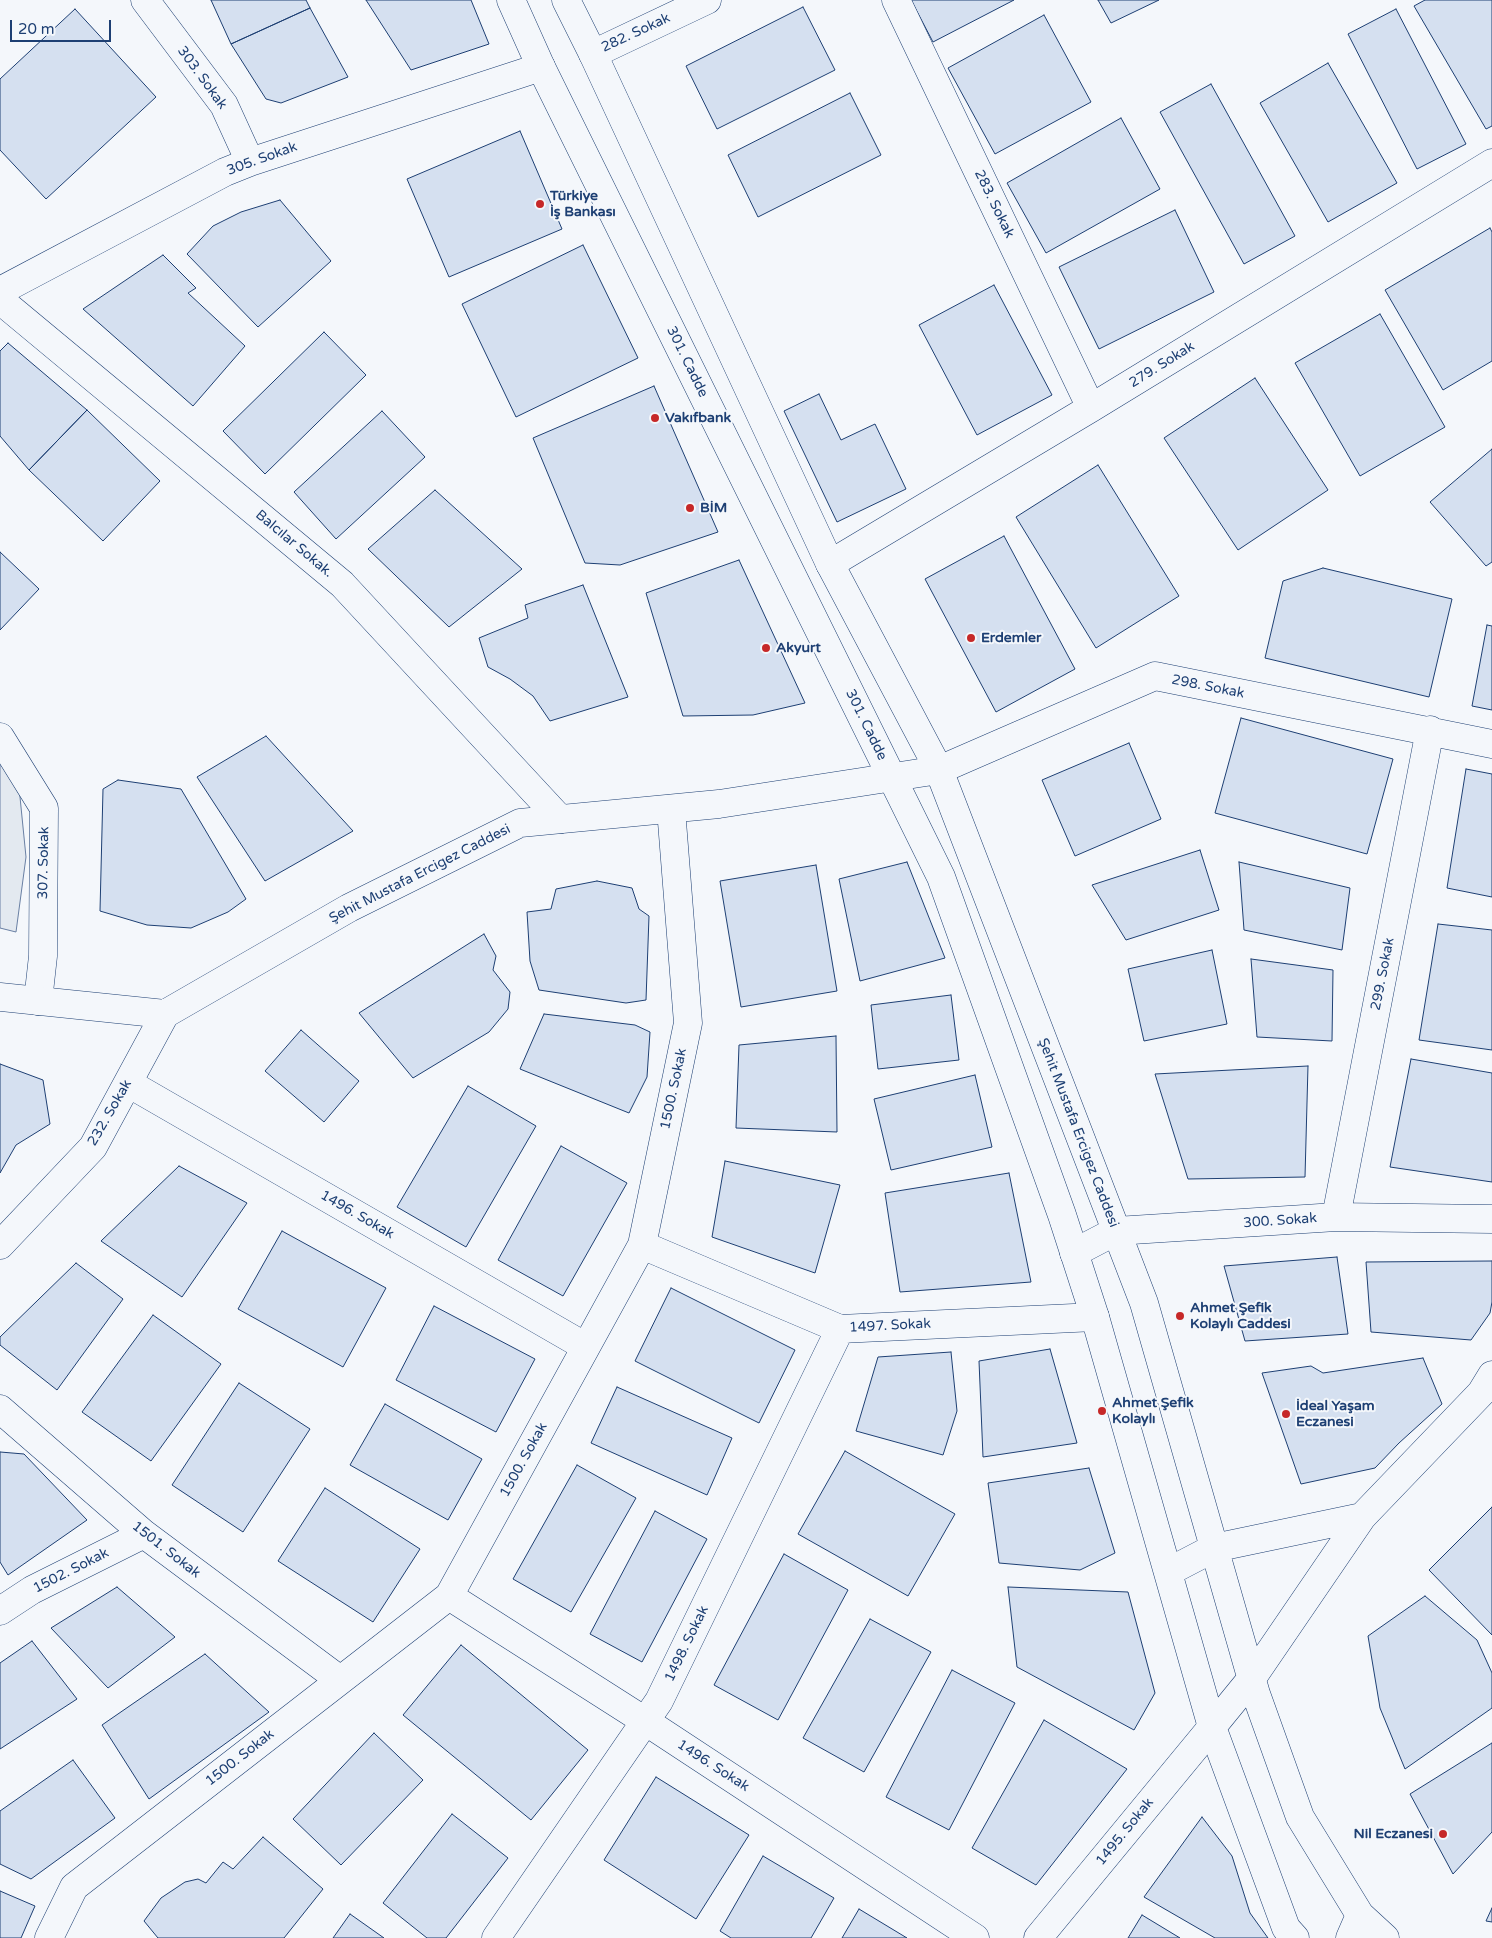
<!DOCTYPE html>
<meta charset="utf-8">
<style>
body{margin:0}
#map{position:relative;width:1492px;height:1938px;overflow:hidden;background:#f4f7fb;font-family:"Varela Round",sans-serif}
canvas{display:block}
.scale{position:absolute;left:10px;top:20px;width:101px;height:22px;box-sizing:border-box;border:2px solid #1d3f73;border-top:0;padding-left:6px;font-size:15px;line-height:18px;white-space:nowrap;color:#1d3f73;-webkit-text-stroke:4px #f4f7fb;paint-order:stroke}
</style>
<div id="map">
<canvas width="1492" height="1938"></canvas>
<div class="scale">20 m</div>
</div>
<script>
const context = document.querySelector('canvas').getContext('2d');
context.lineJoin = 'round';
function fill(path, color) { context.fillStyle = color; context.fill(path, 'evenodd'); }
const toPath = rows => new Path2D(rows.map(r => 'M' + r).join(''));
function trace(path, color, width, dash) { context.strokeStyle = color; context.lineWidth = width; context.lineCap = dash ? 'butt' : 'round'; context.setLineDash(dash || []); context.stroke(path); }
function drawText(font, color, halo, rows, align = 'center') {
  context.font = font + ' "Varela Round",sans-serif'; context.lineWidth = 4; context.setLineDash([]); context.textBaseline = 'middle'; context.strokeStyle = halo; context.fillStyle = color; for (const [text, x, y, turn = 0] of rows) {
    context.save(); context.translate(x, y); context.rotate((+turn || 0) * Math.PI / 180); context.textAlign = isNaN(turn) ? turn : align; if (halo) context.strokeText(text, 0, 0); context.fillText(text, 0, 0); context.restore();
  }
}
const green = toPath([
 [0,733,15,747,26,857,16,932,0,928,0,733]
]);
fill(green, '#e3e9f0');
trace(green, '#687fa3', 1);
const building = toPath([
 [211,0,306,0,310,8,231,44,211,0],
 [366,0,471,0,489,44,411,70,366,0],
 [911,0,1014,0,933,42,911,0],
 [1098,0,1159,0,1111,23,1098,0],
 [1425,0,1492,0,1492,126,1486,129,1414,6,1425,0],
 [803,7,835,70,717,129,686,66,803,7],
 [310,8,348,77,281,103,266,99,231,44,310,8],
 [75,9,156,97,46,199,0,150,0,79,75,9],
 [1396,9,1466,144,1417,169,1348,34,1396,9],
 [1044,15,1091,102,995,154,948,68,1044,15],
 [1328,63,1397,183,1328,222,1260,103,1328,63],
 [1211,84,1295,236,1244,264,1160,112,1211,84],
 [850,93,881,155,758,217,728,155,850,93],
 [1121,118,1160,189,1046,253,1007,183,1121,118],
 [520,131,562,229,449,277,407,179,520,131],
 [280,200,331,261,258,327,187,254,213,226,241,212,280,200],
 [1175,210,1214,292,1099,349,1059,267,1175,210],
 [1490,228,1492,232,1492,361,1443,390,1385,290,1490,228],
 [583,245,638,358,516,417,462,304,583,245],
 [163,255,196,288,188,293,245,346,193,406,83,309,163,255],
 [994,285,1052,395,977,435,919,325,994,285],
 [1380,314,1445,427,1360,476,1295,363,1380,314],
 [324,332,366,375,265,474,223,431,324,332],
 [8,343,87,410,29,470,0,436,0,351,8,343],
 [1255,378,1328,490,1238,550,1164,438,1255,378],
 [654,386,718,532,620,565,585,563,533,438,654,386],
 [819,394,841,440,875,424,906,489,837,522,784,411,819,394],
 [87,410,160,481,103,541,29,470,87,410],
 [382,411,425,457,336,539,294,492,382,411],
 [1492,449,1492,562,1486,566,1430,502,1492,449],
 [1098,465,1179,596,1096,648,1016,517,1098,465],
 [435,490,522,569,449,627,368,549,435,490],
 [1004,536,1075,669,996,712,925,579,1004,536],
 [0,552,39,589,0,630,0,552],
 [739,560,805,703,753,715,683,716,646,593,739,560],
 [1323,568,1452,599,1429,697,1265,658,1283,581,1323,568],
 [583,585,628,697,550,721,533,696,510,679,488,667,479,638,528,618,525,605,583,585],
 [1487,625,1492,626,1492,710,1472,706,1487,625],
 [1241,718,1393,759,1367,854,1215,813,1241,718],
 [266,736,353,831,265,881,197,777,266,736],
 [1129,743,1161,819,1075,856,1042,780,1129,743],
 [1466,769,1492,774,1492,897,1447,888,1466,769],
 [118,780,181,789,246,899,228,912,191,928,147,925,100,911,103,789,118,780],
 [1200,850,1219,910,1126,940,1092,885,1200,850],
 [907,862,945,958,860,981,839,879,907,862],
 [1239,862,1350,888,1342,950,1244,930,1239,862],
 [816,865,837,991,741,1007,720,881,816,865],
 [597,881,632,888,639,909,649,916,646,1000,626,1003,539,990,530,961,527,912,551,909,556,889,597,881],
 [1438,924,1492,930,1492,1050,1419,1040,1438,924],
 [484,934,496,956,493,970,510,992,508,1009,489,1032,413,1078,359,1013,484,934],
 [1212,950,1227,1024,1144,1041,1128,969,1212,950],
 [1251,959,1333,970,1332,1041,1257,1037,1251,959],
 [951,995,959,1060,878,1069,871,1005,951,995],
 [544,1014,635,1025,650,1032,647,1077,629,1113,520,1069,544,1014],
 [301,1030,359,1081,324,1122,265,1071,301,1030],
 [836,1036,837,1132,736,1128,739,1045,836,1036],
 [1411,1059,1492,1073,1492,1182,1390,1167,1411,1059],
 [0,1064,43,1080,50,1124,16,1145,0,1173,0,1064],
 [1308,1066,1305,1177,1188,1179,1155,1074,1308,1066],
 [975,1075,992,1147,891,1170,874,1099,975,1075],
 [468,1086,536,1126,466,1247,397,1207,468,1086],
 [561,1146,627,1183,563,1296,498,1260,561,1146],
 [725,1161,840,1185,815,1273,712,1237,725,1161],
 [179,1166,247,1203,182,1297,101,1241,179,1166],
 [1009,1173,1031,1282,900,1292,885,1193,1009,1173],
 [282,1231,386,1288,343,1367,238,1309,282,1231],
 [1337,1257,1348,1334,1245,1341,1224,1266,1337,1257],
 [1492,1261,1492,1302,1490,1313,1471,1340,1371,1332,1366,1262,1492,1261],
 [76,1263,123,1299,57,1390,0,1345,0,1337,76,1263],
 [671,1288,795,1350,759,1423,635,1361,671,1288],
 [434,1306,535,1359,496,1432,396,1380,434,1306],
 [153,1315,221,1364,151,1461,82,1412,153,1315],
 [1050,1349,1077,1443,983,1457,979,1361,1050,1349],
 [951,1352,957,1411,943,1455,856,1431,878,1357,951,1352],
 [1423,1358,1442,1404,1399,1443,1375,1468,1301,1484,1262,1373,1311,1366,1323,1373,1423,1358],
 [239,1383,310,1429,243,1532,172,1485,239,1383],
 [617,1387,732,1438,707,1495,591,1443,617,1387],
 [385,1404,482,1459,448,1520,350,1465,385,1404],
 [845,1451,955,1514,908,1596,798,1534,845,1451],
 [0,1452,24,1454,87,1520,8,1575,0,1562,0,1452],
 [577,1465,636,1498,571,1612,513,1579,577,1465],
 [1089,1468,1115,1553,1080,1570,999,1563,988,1483,1089,1468],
 [325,1488,420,1549,373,1622,278,1561,325,1488],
 [1492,1507,1492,1635,1429,1570,1492,1507],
 [655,1511,707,1539,642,1662,590,1634,655,1511],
 [784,1554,848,1590,778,1720,714,1685,784,1554],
 [117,1587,175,1637,108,1688,51,1628,117,1587],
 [1008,1587,1128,1592,1155,1693,1134,1730,1017,1667,1008,1587],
 [1425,1596,1477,1640,1492,1673,1492,1708,1405,1769,1380,1708,1368,1636,1425,1596],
 [870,1619,931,1652,864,1772,803,1738,870,1619],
 [32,1641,77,1699,0,1749,0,1663,32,1641],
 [461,1645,588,1750,531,1820,403,1715,461,1645],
 [205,1654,269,1712,149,1799,102,1725,205,1654],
 [952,1670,1015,1703,949,1830,886,1797,952,1670],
 [1044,1720,1127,1769,1036,1885,972,1848,1044,1720],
 [374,1733,423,1780,341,1865,293,1819,374,1733],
 [1492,1743,1492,1832,1453,1874,1410,1794,1492,1743],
 [73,1760,115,1818,31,1879,0,1864,0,1811,73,1760],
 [656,1777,749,1835,696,1919,604,1860,656,1777],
 [452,1814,508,1858,446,1938,427,1938,383,1903,452,1814],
 [1202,1817,1232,1856,1250,1913,1268,1938,1215,1938,1144,1897,1202,1817],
 [263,1837,323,1889,284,1938,158,1938,144,1921,161,1898,185,1882,198,1879,206,1883,223,1862,233,1869,263,1837],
 [763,1856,834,1898,811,1938,731,1938,720,1931,763,1856],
 [0,1891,35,1906,21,1938,0,1938,0,1891],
 [1492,1908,1492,1922,1486,1921,1492,1908],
 [859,1909,907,1938,842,1938,859,1909],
 [350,1914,384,1938,333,1938,350,1914],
 [1142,1915,1180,1938,1128,1938,1142,1915]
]);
fill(building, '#d5e0f0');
trace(building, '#1d3f73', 1);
const street = toPath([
 [145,0,224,105,250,162],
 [896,0,1091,408],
 [593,54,707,0],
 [0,291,225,172,250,162,541,67],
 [0,300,342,584,560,819],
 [830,564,1091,408,1492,163],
 [0,737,44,808,43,956,38,1001],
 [939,770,1155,676,1492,744],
 [128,1083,586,1347],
 [1336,1217,1430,730],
 [0,1245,93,1147,165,1014],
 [642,1245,840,1329,1095,1317],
 [1074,1253,1116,1231,1336,1217,1492,1219],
 [0,1409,144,1534,340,1680],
 [449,1596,645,1721,975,1938],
 [0,1611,32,1590,144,1534],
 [49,1938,74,1887,449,1596,586,1347,642,1245,688,1023,671,809],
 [496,1938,659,1701,840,1329],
 [1038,1938,1212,1727]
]);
const secondary = toPath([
 [511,0,541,67,941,877,1062,1215,1095,1317,1212,1727,1286,1928,1295,1938],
 [566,0,593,54,830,564,939,770,1144,1303,1256,1694,1300,1817,1360,1915,1385,1938],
 [0,997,165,1014,349,908,520,823,719,804,939,770],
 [1168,1572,1214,1548,1362,1517],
 [1212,1727,1252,1678,1362,1517,1481,1393,1492,1375],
 [1350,1938,1360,1915]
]);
trace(street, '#1d3f73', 29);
trace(secondary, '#1d3f73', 29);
trace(street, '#f4f7fb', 28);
trace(secondary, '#f4f7fb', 28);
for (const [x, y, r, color] of [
 [540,204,5,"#c62828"],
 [655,418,5,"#c62828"],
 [690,508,5,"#c62828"],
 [971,638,5,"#c62828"],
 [766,648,5,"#c62828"],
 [1180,1316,5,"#c62828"],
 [1102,1411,5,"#c62828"],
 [1286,1414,5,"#c62828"],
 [1443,1834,5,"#c62828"]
]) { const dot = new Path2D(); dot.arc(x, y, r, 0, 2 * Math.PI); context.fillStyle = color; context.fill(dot); trace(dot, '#f4f7fb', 2); }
drawText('14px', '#1d3f73', '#f4f7fb', [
 ["282. Sokak",636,33,-25],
 ["303. Sokak",202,78,54],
 ["305. Sokak",262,159,-20],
 ["283. Sokak",994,204,64],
 ["301. Cadde",687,362,64],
 ["279. Sokak",1162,365,-32],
 ["Balcılar Sokak.",294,544,40],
 ["298. Sokak",1208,687,11],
 ["301. Cadde",866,725,64],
 ["307. Sokak",44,863,-89],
 ["Şehit Mustafa Ercigez Caddesi",420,874,-27],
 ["299. Sokak",1383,974,-79],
 ["1500. Sokak",674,1089,-78],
 ["232. Sokak",110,1113,-60],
 ["Şehit Mustafa Ercigez Caddesi",1078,1133,69],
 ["1496. Sokak",357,1215,30],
 ["300. Sokak",1280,1221,-4],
 ["1497. Sokak",890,1326,-3],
 ["1500. Sokak",524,1460,-61],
 ["1501. Sokak",166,1550,38],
 ["1502. Sokak",71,1571,-27],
 ["1498. Sokak",687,1644,-64],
 ["1500. Sokak",240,1758,-38],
 ["1496. Sokak",713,1766,33],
 ["1495. Sokak",1125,1832,-51]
]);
drawText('bold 14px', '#1d3f73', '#f4f7fb', [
 ["Türkiye",550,196],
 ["İş Bankası",550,212],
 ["Vakıfbank",665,418],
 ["BİM",700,508],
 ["Erdemler",981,638],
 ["Akyurt",776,648],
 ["Ahmet Şefik",1190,1308],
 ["Kolaylı Caddesi",1190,1324],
 ["Ahmet Şefik",1112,1403],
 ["Kolaylı",1112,1419],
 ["İdeal Yaşam",1296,1406],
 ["Eczanesi",1296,1422],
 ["Nil Eczanesi",1433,1834,"right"]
], 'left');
</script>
